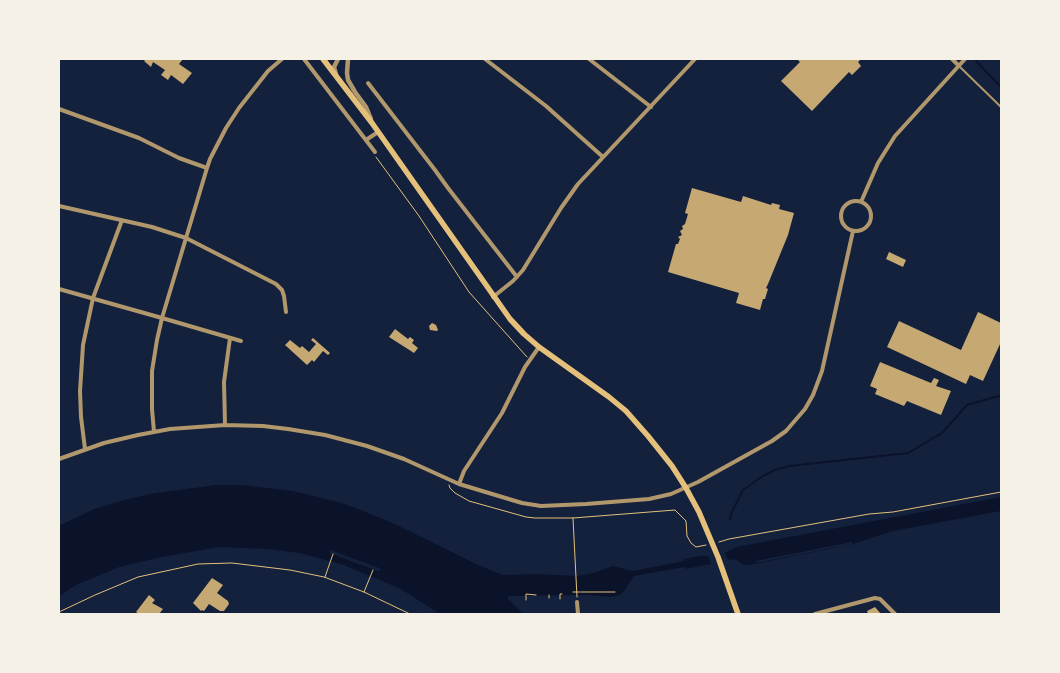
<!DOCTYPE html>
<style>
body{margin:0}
#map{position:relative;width:1060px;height:673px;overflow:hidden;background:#14213d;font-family:Helvetica,sans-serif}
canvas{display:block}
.frame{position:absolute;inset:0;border:60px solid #f6f1e7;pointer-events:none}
</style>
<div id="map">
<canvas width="1060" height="673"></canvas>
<div class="frame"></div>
</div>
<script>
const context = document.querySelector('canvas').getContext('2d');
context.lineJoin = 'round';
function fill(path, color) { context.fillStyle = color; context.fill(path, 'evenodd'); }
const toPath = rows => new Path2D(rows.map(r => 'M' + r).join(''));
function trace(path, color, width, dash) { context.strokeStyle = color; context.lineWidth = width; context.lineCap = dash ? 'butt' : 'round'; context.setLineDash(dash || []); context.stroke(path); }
fill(toPath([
 [216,485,242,485,293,491,342,503,363,511,395,524,478,565,503,575,538,574,578,576,593,573,613,566,633,571,684,561,684,559,701,556,706,556,726,552,733,549,736,547,1001,497,1001,511,893,531,853,544,750,565,744,565,738,561,734,559,686,569,685,567,634,576,625,590,620,595,611,597,587,595,508,596,508,599,523,614,440,614,401,589,341,564,299,553,267,549,219,547,162,557,119,567,76,585,59,596,59,526,94,509,124,500,155,493]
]), '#0b132b');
fill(toPath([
 [852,542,852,544,756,563,756,561],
 [330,550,379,568,381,571,378,571,329,553],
 [724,550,729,563,712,566,707,553]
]), '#14213d');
trace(toPath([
 [976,61,1001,87],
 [730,520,731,514,743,490,763,476,775,470,789,466,908,453,942,433,967,405,995,397,1001,396]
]), '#0b132b', 2);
fill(toPath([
 [146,59,183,59,179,64,192,73,183,84,171,75,168,80,161,75,165,70,153,62,151,67,144,61],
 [797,59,861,59,858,62,861,66,852,75,849,72,812,111,781,81,800,62],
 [692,188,741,202,743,196,771,205,772,203,780,205,779,209,794,213,788,235,768,284,766,288,768,289,765,299,763,299,760,310,736,303,739,293,668,272,676,244,678,244,680,239,678,237,682,235,680,231,683,229,682,226,685,224,688,214,685,213],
 [889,252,906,260,903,267,886,259],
 [978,312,1001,323,1001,342,983,381,970,375,966,384,887,347,899,321,961,350],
 [432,323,436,325,438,330,437,331,430,330,429,326],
 [395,329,408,339,410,337,414,340,412,343,418,348,414,353,389,337],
 [313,338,330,353,328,355,323,351,314,362,312,360,307,365,285,345,290,340,300,348,302,346,309,352,316,344,311,340],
 [880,362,931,383,934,378,939,380,936,386,951,391,941,415,907,401,904,406,875,394,877,389,870,386],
 [212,578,223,585,217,593,228,601,229,604,224,611,220,611,209,604,204,611,202,610,201,611,193,603],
 [149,595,155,600,152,603,163,609,159,614,139,614,136,612],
 [875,607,881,614,868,614,867,611]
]), '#c6a872');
trace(toPath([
 [376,157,419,216,469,292,527,357],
 [449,485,450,488,455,493,469,501,526,517,535,518,573,518,675,510,686,521,687,536,691,543,696,547,706,545],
 [573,518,577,597],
 [719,542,729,539,869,514,893,512,1001,492],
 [325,577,333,554],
 [364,592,373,570],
 [573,592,580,592],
 [581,592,615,592],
 [549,598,549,595],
 [560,599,560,594,562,594],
 [526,600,526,594,536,595],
 [59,612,95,595,138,577,198,564,232,563,290,570,324,577,364,592,410,614]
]), '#e5c07b', 1);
trace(toPath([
 [960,67,1001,107]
]), '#b1986c', 2);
trace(toPath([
 [304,59,375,152],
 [485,59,546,106,603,157],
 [589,59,651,107],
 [952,59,959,66],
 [368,83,435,170,448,188,517,277],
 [59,109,139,138,179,158,207,168,210,159,226,128,239,108,268,71,282,59],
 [366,140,378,132],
 '841 216a15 15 0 1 1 30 0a15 15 0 1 1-30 0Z',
 [861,202,878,163,895,136,965,59],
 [59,206,152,227,186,238,276,284,282,290,284,296,286,312],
 [59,289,162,318,207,168],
 [493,297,513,281,523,270,561,208,578,184,695,59],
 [225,425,224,382,230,338],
 [154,432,152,409,152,371,157,340,162,318,241,341],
 [85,449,81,417,80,391,83,345,93,298,122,220],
 [59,459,104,443,138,435,170,429,225,425,263,426,288,429,325,435,367,446,404,459,459,484,522,503,541,506,586,504,649,499,671,494,698,482,772,441,786,431,805,409,813,395,822,371,853,231],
 [459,484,464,471,502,413,525,367,539,347],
 [577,602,578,614],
 [815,614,875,598,880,599,895,614]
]), '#b1986c', 4);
trace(toPath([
 [348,59,347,73,348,80,355,92,366,107,371,119],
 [336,74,334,67,338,59]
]), '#b1986c', 4.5);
trace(toPath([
 [323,59,372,123,510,319,524,334,539,347,609,397,626,411,648,436,672,466,686,488,699,512,718,557,738,614]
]), '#e5c07b', 5.5);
</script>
